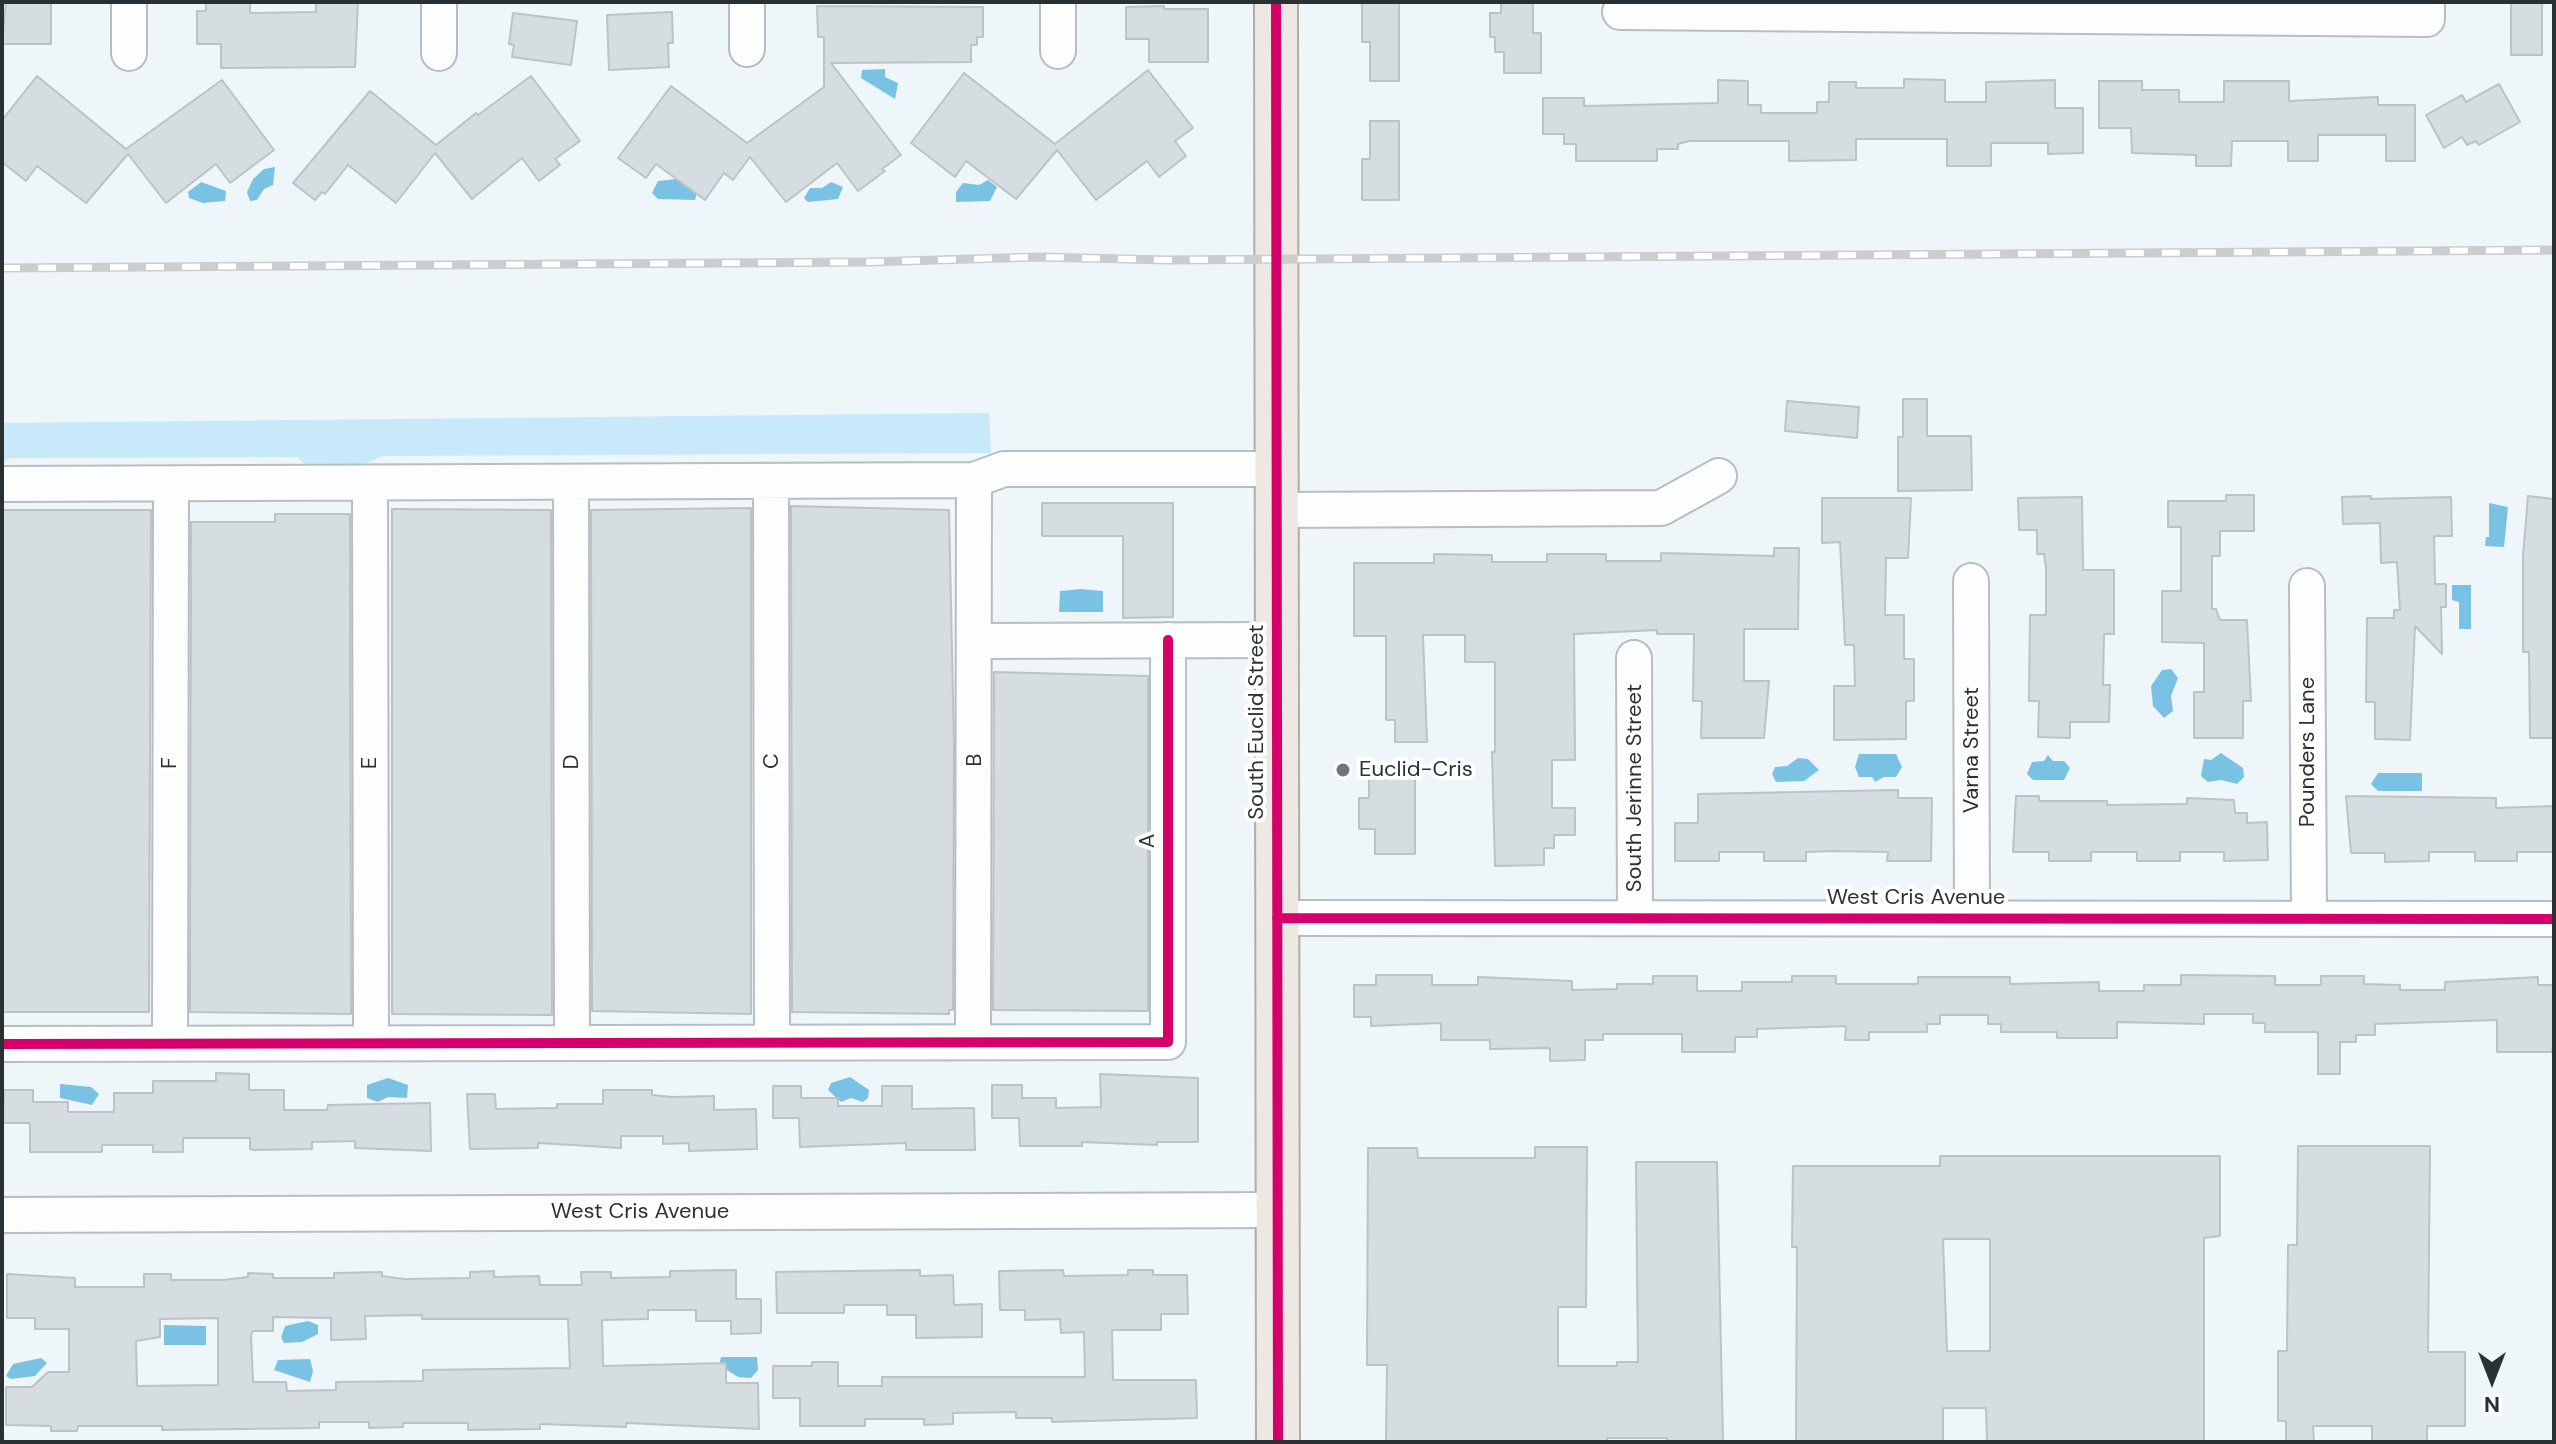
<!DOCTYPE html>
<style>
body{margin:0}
#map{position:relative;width:2556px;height:1444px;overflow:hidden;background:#eef6fa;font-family:"DM Sans",sans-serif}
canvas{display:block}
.frame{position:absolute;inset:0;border:4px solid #2a3134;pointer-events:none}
.north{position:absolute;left:2452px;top:1340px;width:80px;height:80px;-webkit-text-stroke:6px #fff;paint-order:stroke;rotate:180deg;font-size:22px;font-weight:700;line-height:32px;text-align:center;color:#2a3134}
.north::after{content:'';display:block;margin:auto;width:28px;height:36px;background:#2a3134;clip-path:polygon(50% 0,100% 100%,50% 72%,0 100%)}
</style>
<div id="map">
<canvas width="2556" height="1444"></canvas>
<div class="frame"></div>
<div class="north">N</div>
</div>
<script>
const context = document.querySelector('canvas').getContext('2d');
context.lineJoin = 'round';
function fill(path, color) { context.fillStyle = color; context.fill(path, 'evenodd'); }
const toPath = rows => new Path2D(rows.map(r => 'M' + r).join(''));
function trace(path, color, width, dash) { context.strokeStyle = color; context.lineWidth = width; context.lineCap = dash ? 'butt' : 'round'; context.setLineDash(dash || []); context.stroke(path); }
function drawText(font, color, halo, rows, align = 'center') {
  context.font = font + ' "DM Sans",sans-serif'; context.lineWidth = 8; context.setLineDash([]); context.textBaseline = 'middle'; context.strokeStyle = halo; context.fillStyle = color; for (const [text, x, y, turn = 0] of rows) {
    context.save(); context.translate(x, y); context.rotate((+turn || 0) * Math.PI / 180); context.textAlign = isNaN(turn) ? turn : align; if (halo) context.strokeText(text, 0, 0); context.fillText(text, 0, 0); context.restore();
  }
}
fill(toPath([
 [989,413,991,453,383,456,360,466,306,466,298,457,11,458,2,461,2,423]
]), '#c8e9fa');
fill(toPath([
 [885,69,885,77,898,83,895,99,861,78,862,70],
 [275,167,273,185,264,189,257,200,250,201,247,192,253,179,264,169],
 [677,179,697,193,695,200,658,199,652,193,658,181],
 [988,180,997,187,990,201,956,202,956,192,963,183,979,185],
 [201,182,226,191,225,201,203,203,189,198,188,192],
 [831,182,843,187,838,199,808,202,804,198,810,188,822,188],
 [2489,503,2508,507,2504,547,2485,546,2486,537,2489,537],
 [2452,585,2471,585,2471,629,2459,629,2459,602,2452,600],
 [1081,589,1103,591,1103,612,1059,612,1060,591],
 [2171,669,2178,678,2171,696,2173,711,2164,718,2153,706,2151,686,2162,670],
 [2221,753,2243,768,2244,777,2237,784,2221,780,2208,782,2201,776,2204,759,2211,760],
 [1859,754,1896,754,1902,767,1896,777,1884,777,1875,782,1872,777,1859,777,1855,767],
 [2048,755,2053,761,2064,761,2070,768,2064,780,2033,780,2027,774,2032,762,2044,761],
 [1798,758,1808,759,1819,770,1804,781,1776,782,1772,774,1775,767,1787,766],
 [2378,773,2422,773,2422,791,2378,791,2371,784],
 [850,1077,869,1090,868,1098,863,1102,851,1098,841,1102,828,1090,831,1083],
 [388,1078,408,1085,407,1098,388,1097,378,1102,367,1098,367,1085],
 [60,1084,91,1087,99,1094,92,1105,60,1098],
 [308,1321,318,1325,318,1334,302,1342,284,1343,281,1337,285,1326],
 [164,1325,206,1326,206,1345,164,1345],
 [721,1357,757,1357,758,1370,751,1378,738,1377,719,1365],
 [41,1358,47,1363,35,1376,11,1379,6,1376,13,1364],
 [310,1359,313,1371,310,1382,274,1370,278,1360]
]), '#7ac2e3');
const building = toPath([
 [6,2,51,2,51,44,2,44,6,2],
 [206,2,250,2,250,13,316,12,316,2,358,2,355,67,221,68,221,44,197,44,197,11,206,11,206,2],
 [1362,2,1399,2,1399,81,1370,81,1370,42,1362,42,1362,2],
 [1501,2,1533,2,1533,33,1541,33,1541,73,1504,73,1504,52,1495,52,1495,37,1490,37,1490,13,1501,13,1501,2],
 [2511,2,2542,2,2542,55,2511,55,2511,2],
 [817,6,983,7,983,37,977,37,977,45,971,45,971,62,831,63,901,155,882,169,885,171,858,191,837,163,786,202,750,157,733,180,724,173,705,200,656,164,646,178,618,158,671,86,747,143,824,87,824,37,818,37,817,6],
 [1164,6,1164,9,1208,9,1208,62,1149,62,1149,39,1126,39,1126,7,1164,6],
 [672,12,673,43,668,43,669,67,609,70,607,15,672,12],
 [513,13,577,21,571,65,512,57,514,45,509,44,513,13],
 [1148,70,1193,128,1175,141,1186,156,1159,177,1147,161,1096,200,1057,150,1016,199,966,161,955,177,911,143,964,73,1055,144,1148,70],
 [37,76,126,149,222,80,274,150,230,183,216,164,166,203,128,154,86,203,37,166,26,181,2,162,2,120,37,76],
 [531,76,580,141,555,159,560,165,539,181,522,158,472,199,435,153,396,203,348,165,325,194,322,192,315,200,293,183,370,91,436,145,476,113,478,115,531,76],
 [1904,79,1945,80,1945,102,1986,102,1986,82,2055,80,2055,108,2083,108,2083,153,2048,154,2048,143,1991,143,1991,166,1947,166,1947,139,1856,139,1856,160,1789,161,1789,141,1689,141,1678,144,1678,149,1657,149,1657,161,1576,161,1576,144,1564,144,1564,134,1543,134,1543,98,1584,98,1584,106,1718,103,1718,80,1748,81,1748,105,1761,105,1761,113,1817,113,1817,102,1829,102,1829,82,1856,82,1856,88,1904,88,1904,79],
 [2099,81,2142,81,2142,90,2179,90,2179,102,2224,102,2224,81,2289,81,2289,101,2378,97,2378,105,2415,105,2415,161,2386,161,2386,135,2318,135,2318,161,2288,161,2288,141,2232,141,2231,166,2196,166,2196,155,2132,153,2131,128,2099,128,2099,81],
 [2499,84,2520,122,2479,145,2476,141,2467,145,2462,137,2444,148,2426,115,2462,95,2466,102,2499,84],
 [1370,121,1399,121,1399,200,1362,200,1362,159,1370,159,1370,121],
 [1903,399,1927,399,1927,436,1971,436,1972,490,1898,491,1898,437,1903,437,1903,399],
 [1787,401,1859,407,1857,438,1785,431,1787,401],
 [2226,495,2254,495,2254,531,2220,531,2220,556,2212,556,2212,609,2216,609,2220,620,2247,620,2251,701,2243,701,2243,738,2194,738,2194,692,2204,692,2204,643,2162,642,2162,591,2181,591,2181,527,2168,527,2168,501,2226,501,2226,495],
 [2371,496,2371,499,2451,497,2452,536,2434,536,2435,584,2446,584,2446,607,2441,607,2442,654,2415,626,2410,740,2375,739,2375,702,2366,702,2367,618,2394,618,2394,610,2400,610,2397,562,2381,563,2380,523,2343,524,2342,497,2371,496],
 [2528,496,2554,499,2554,738,2530,738,2529,652,2523,652,2523,556,2528,496],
 [2082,497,2083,570,2114,570,2114,634,2104,634,2103,685,2110,685,2109,722,2070,722,2070,738,2038,737,2039,701,2029,701,2030,615,2046,615,2046,568,2044,554,2037,554,2037,530,2019,530,2018,498,2082,497],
 [1822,498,1911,498,1908,558,1886,558,1885,615,1904,615,1904,659,1914,659,1914,701,1906,701,1906,739,1834,740,1834,686,1855,686,1854,645,1845,645,1840,542,1822,543,1822,498],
 [1042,503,1173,503,1173,617,1123,618,1123,536,1042,536,1042,503],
 [791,506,949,510,954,746,953,1010,949,1010,949,1014,792,1012,791,506],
 [751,508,751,1014,592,1011,591,510,751,508],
 [392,509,551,510,552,1015,392,1014,392,509],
 [2,510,151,510,149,1012,2,1012,2,510],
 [275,514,350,514,351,1014,190,1012,191,522,275,522,275,514],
 [1774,548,1799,548,1798,629,1744,629,1744,681,1769,681,1764,738,1701,738,1702,701,1693,701,1694,634,1657,634,1657,630,1574,634,1575,760,1552,760,1552,808,1575,808,1575,835,1554,835,1554,848,1544,848,1544,865,1495,866,1492,752,1495,752,1495,662,1465,662,1465,635,1423,635,1427,742,1395,742,1395,720,1386,720,1386,636,1354,636,1354,563,1434,563,1434,554,1492,555,1492,562,1547,562,1547,554,1606,554,1606,561,1661,561,1661,553,1774,556,1774,548],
 [994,672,1148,676,1148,1011,993,1010,994,672],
 [1369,777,1415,777,1415,854,1375,854,1375,829,1359,829,1359,798,1369,798,1369,777],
 [1898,790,1898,798,1932,798,1931,861,1887,861,1888,852,1830,851,1806,852,1806,861,1764,861,1764,852,1719,852,1719,861,1675,861,1675,823,1698,823,1698,794,1898,790],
 [2016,796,2039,796,2039,801,2107,801,2107,805,2187,804,2187,798,2234,800,2235,813,2247,813,2247,823,2267,822,2268,860,2224,861,2224,852,2180,852,2180,861,2137,861,2137,852,2091,852,2091,861,2049,861,2049,852,2013,852,2016,796],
 [2346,796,2496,798,2496,808,2554,806,2554,852,2517,852,2517,861,2475,861,2475,852,2429,852,2429,861,2385,862,2385,853,2351,853,2346,796],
 [1376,975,1432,975,1432,985,1478,985,1478,977,1572,981,1572,990,1617,989,1617,984,1653,984,1653,976,1697,976,1697,991,1742,991,1742,982,1792,982,1792,976,1836,976,1836,984,1918,984,1918,977,2010,977,2010,984,2099,982,2099,991,2144,991,2144,985,2181,985,2181,975,2275,976,2275,985,2321,985,2321,976,2364,976,2364,984,2400,985,2400,990,2445,990,2445,982,2538,977,2538,985,2554,985,2554,1039,2552,1052,2497,1052,2497,1020,2375,1024,2375,1035,2356,1035,2356,1042,2340,1042,2340,1074,2318,1074,2318,1032,2265,1032,2265,1023,2253,1023,2253,1014,2204,1014,2204,1024,2117,1022,2117,1038,2057,1038,2057,1032,2001,1032,2001,1024,1988,1024,1988,1015,1940,1015,1940,1024,1927,1024,1927,1032,1869,1032,1869,1040,1845,1040,1846,1026,1757,1029,1757,1037,1735,1037,1735,1052,1682,1052,1682,1034,1603,1034,1603,1040,1585,1040,1585,1060,1550,1061,1550,1048,1490,1049,1490,1040,1441,1040,1441,1023,1371,1026,1371,1017,1354,1017,1354,985,1376,985,1376,975],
 [216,1073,249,1074,249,1090,284,1090,284,1110,327,1110,328,1105,430,1103,431,1151,355,1148,355,1141,312,1142,312,1149,254,1150,250,1149,250,1138,183,1138,183,1152,153,1152,153,1145,102,1145,102,1152,30,1152,30,1123,3,1123,4,1090,33,1090,33,1102,68,1102,68,1112,114,1112,114,1093,153,1093,153,1081,216,1081,216,1073],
 [1100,1074,1198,1078,1198,1142,1157,1142,1157,1145,1082,1142,1082,1146,1020,1146,1019,1118,992,1118,992,1085,1022,1085,1022,1098,1056,1098,1056,1108,1101,1107,1100,1074],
 [773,1086,801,1086,801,1098,838,1098,838,1106,882,1106,882,1086,912,1086,912,1109,974,1108,975,1150,906,1150,906,1143,800,1147,799,1118,773,1118,773,1086],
 [603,1090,652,1090,652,1095,673,1097,714,1096,714,1110,756,1109,757,1149,689,1151,689,1143,663,1144,663,1136,621,1136,621,1148,538,1143,538,1148,470,1149,467,1094,495,1094,496,1109,557,1108,557,1104,603,1104,603,1090],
 [2298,1146,2430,1146,2428,1352,2465,1352,2465,1426,2427,1426,2427,1442,2372,1442,2372,1426,2313,1426,2314,1442,2286,1442,2286,1421,2278,1421,2278,1351,2287,1351,2288,1245,2297,1245,2298,1146],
 [1535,1147,1587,1147,1586,1307,1558,1307,1558,1366,1617,1366,1617,1362,1638,1362,1636,1162,1717,1162,1723,1442,1667,1442,1667,1438,1607,1438,1607,1442,1386,1442,1387,1365,1367,1365,1368,1148,1417,1148,1418,1158,1535,1158,1535,1147],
 [1940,1156,2220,1156,2220,1236,2204,1238,2204,1442,1987,1442,1986,1408,1943,1408,1943,1442,1796,1442,1797,1247,1792,1247,1793,1166,1940,1166,1940,1156],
 [1943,1239,1990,1239,1990,1351,1947,1351,1943,1239],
 [736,1270,736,1299,761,1299,761,1333,731,1334,731,1321,696,1321,696,1310,648,1310,648,1319,602,1320,603,1366,726,1363,726,1383,758,1383,759,1429,626,1423,626,1427,540,1424,540,1429,468,1430,468,1423,403,1423,403,1427,369,1428,369,1422,319,1422,319,1428,162,1430,162,1426,78,1426,77,1431,51,1431,51,1426,6,1425,6,1387,32,1387,48,1372,69,1372,69,1329,35,1329,35,1318,7,1318,7,1274,75,1278,75,1287,144,1287,144,1274,171,1274,171,1280,223,1280,248,1277,248,1273,273,1274,273,1278,334,1278,334,1273,382,1272,382,1276,404,1279,470,1278,470,1272,494,1271,494,1277,539,1276,540,1285,582,1285,581,1272,611,1272,611,1278,670,1277,670,1271,736,1270],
 [422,1315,422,1319,568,1319,570,1368,423,1370,423,1381,336,1382,336,1390,287,1391,286,1382,253,1382,251,1335,253,1331,273,1331,273,1317,331,1318,331,1340,366,1339,365,1316,422,1315],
 [218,1318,218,1385,137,1386,136,1341,160,1337,160,1319,218,1318],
 [920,1270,920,1276,953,1275,954,1305,982,1304,982,1337,916,1338,916,1315,887,1315,887,1305,844,1305,844,1313,777,1313,776,1272,920,1270],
 [1063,1270,1064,1276,1128,1275,1128,1270,1153,1270,1153,1275,1187,1275,1188,1314,1161,1314,1161,1330,1112,1330,1113,1380,1196,1380,1197,1418,1052,1422,1052,1418,1016,1418,1016,1412,953,1413,953,1424,924,1425,924,1419,865,1419,865,1426,800,1426,800,1398,773,1398,773,1366,812,1366,812,1362,838,1362,838,1386,882,1386,882,1377,1085,1377,1084,1332,1061,1333,1060,1319,1025,1320,1025,1310,1000,1310,999,1271,1063,1270]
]);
fill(building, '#d6dde0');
trace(building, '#bcc2c6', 2);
const minor = toPath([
 [439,2,439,53],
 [747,2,747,49],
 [1058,2,1058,51],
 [1620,12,2427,19,2427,2],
 [129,53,129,2],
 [771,481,772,1041],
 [571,482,572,1042],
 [2,484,974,480,1004,469,1277,469],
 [370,484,371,1043],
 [1278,510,1661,508,1719,476],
 [1971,581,1972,918],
 [2307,586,2309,918],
 [975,641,1278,640],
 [1634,658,1635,918],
 [1277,918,2554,919],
 [973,1041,974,480],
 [170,1042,171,484],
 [2,1044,1168,1042,1168,640],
 [2,1215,1279,1210]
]);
const major = toPath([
 [1276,2,1278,1442]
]);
trace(minor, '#b7bec1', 38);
trace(major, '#b4aca4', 46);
trace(minor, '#fcfefe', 34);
trace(major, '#ede8e2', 42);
const rail = toPath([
 [2,268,869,262,1037,257,1168,260,2554,250]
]);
trace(rail, '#cbcdcf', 9);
trace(rail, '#fff', 6, [18]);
trace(toPath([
 [1276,2,1278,1442],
 [1277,918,2554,919],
 [2,1044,1168,1042,1168,640]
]), '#d6006c', 10);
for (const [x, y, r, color] of [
 [1343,770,8,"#6f7679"]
]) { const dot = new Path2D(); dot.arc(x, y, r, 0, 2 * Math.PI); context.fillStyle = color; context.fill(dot); trace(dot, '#fff', 3); }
drawText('22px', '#2a3134', '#fff', [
 ["South Euclid Street",1257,722,-90],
 ["Varna Street",1972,750,-90],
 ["Pounders Lane",2308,752,-90],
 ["B",975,760,-90],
 ["C",772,761,-90],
 ["D",572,762,-90],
 ["F",170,763,-90],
 ["E",370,763,-90],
 ["South Jerinne Street",1635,788,-90],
 ["A",1148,841,-90],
 ["West Cris Avenue",1916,898],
 ["West Cris Avenue",640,1212]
]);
drawText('22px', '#2a3134', '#fff', [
 ["Euclid-Cris",1359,770]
], 'left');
</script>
